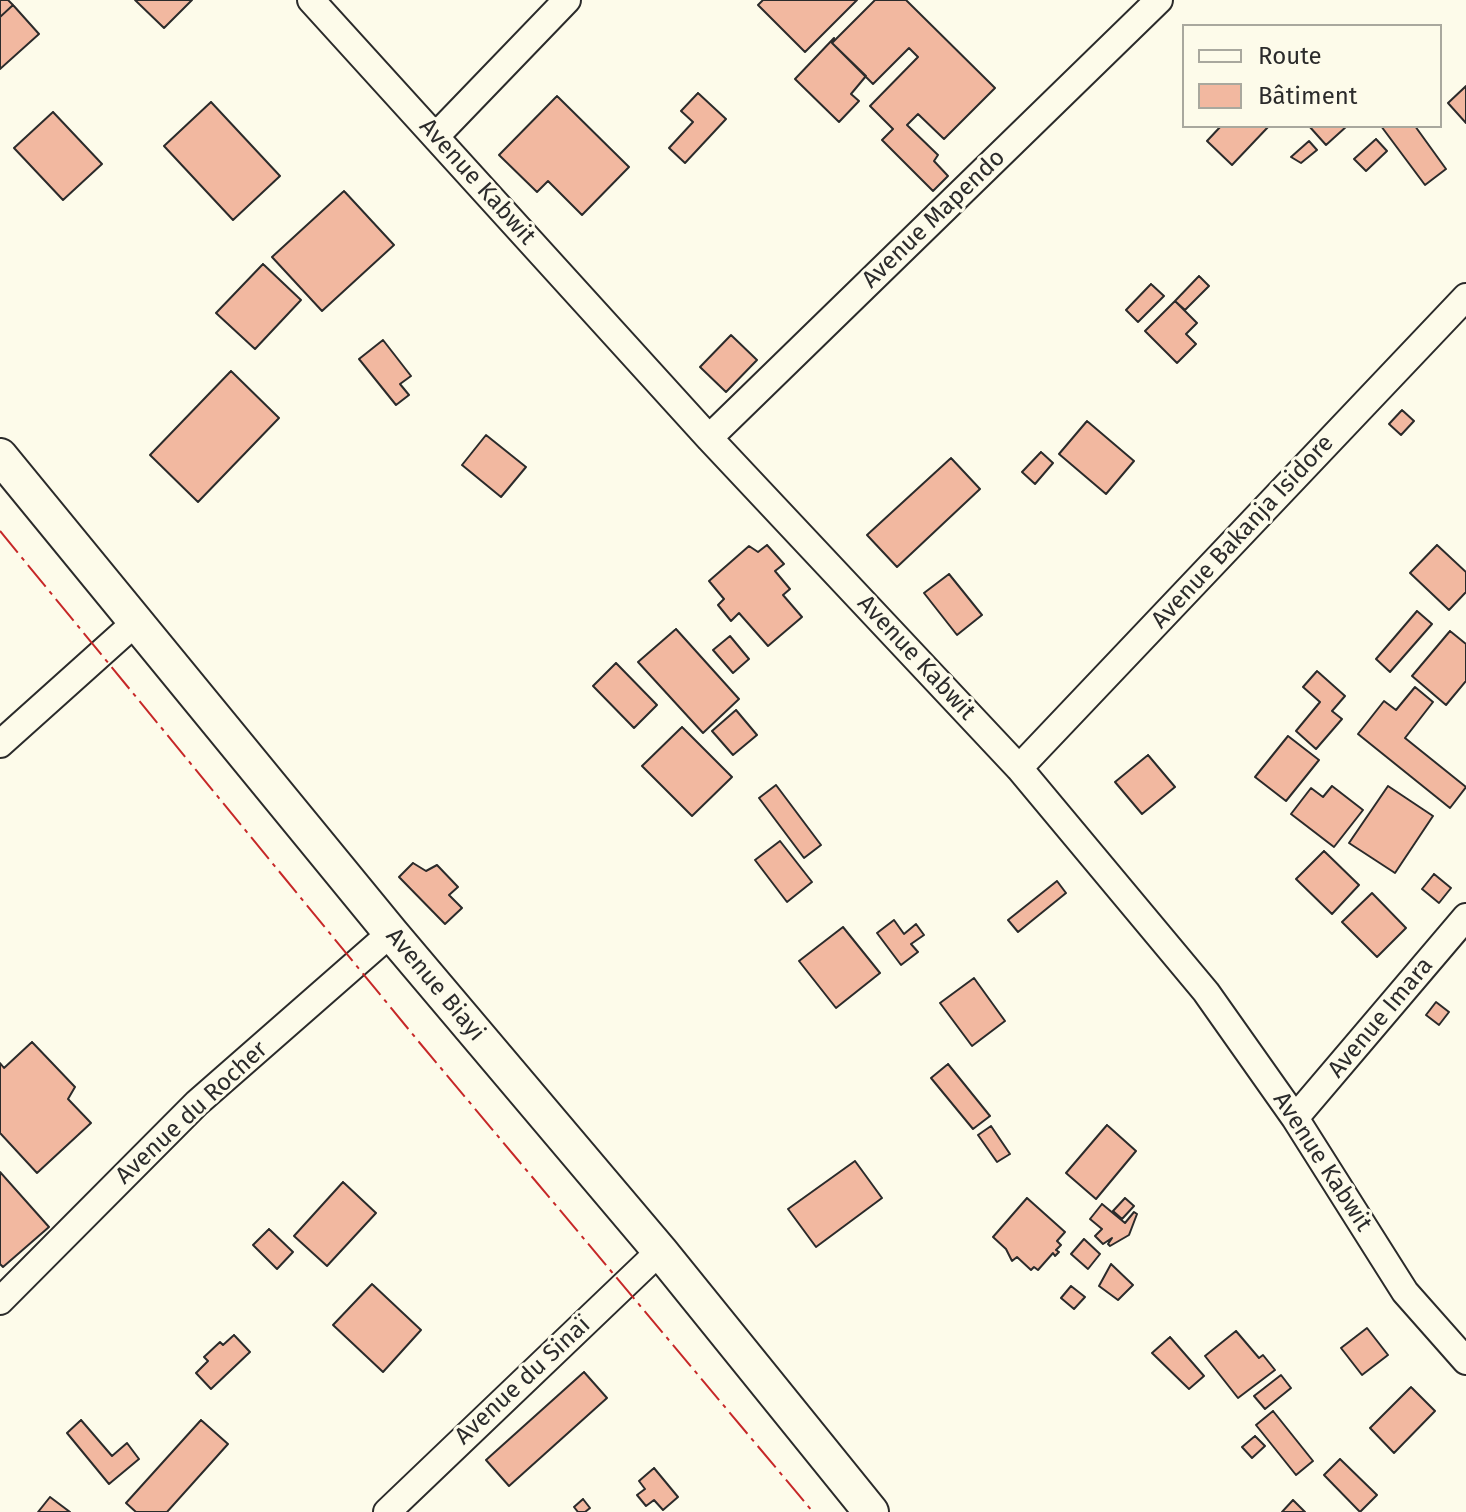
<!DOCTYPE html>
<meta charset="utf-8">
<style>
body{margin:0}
#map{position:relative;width:1466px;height:1512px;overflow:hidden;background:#fdfbea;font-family:"Fira Sans",sans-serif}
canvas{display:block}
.legend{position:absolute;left:1182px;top:24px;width:260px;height:104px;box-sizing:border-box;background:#fdfbea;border:2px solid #a9a89e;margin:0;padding:10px 14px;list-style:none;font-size:24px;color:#2b2b2b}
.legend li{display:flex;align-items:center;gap:16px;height:40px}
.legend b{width:40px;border:2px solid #a9a89e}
</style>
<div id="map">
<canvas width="1466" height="1512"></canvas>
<ul class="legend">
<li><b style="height:10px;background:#fdfbea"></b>Route</li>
<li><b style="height:22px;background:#f2b8a0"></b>Bâtiment</li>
</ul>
</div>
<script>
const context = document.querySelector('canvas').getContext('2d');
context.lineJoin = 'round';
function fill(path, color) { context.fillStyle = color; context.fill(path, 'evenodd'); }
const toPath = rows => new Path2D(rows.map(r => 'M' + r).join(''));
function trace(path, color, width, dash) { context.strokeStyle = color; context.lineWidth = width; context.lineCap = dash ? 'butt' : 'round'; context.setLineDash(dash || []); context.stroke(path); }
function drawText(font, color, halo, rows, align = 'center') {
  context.font = font + ' "Fira Sans",sans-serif'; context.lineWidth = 6; context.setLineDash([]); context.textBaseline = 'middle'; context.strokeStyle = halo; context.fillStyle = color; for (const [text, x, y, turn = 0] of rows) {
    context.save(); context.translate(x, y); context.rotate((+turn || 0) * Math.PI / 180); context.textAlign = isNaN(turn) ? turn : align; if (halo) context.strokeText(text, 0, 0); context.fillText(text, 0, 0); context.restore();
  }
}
const building = toPath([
 [0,0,8,0,13,5,0,17,0,0],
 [135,0,192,0,164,28,135,0],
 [763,0,857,0,805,52,758,5,763,0],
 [875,0,906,0,995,88,944,139,918,114,907,125,938,155,934,161,948,176,933,191,882,140,893,129,870,106,918,57,909,48,873,84,832,43,875,0],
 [13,5,39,34,0,69,0,17,13,5],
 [834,38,832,43,866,76,851,94,859,101,839,122,795,79,834,38],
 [1466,86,1466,123,1448,103,1466,86],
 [698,93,726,119,685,163,669,148,693,122,681,111,698,93],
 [557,96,629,167,582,215,548,181,537,192,499,155,557,96],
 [211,102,280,176,233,220,164,146,211,102],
 [53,112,102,164,63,200,14,148,53,112],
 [1221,126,1269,126,1232,165,1207,141,1221,126],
 [1309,126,1347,126,1326,145,1309,126],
 [1381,126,1415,126,1446,169,1425,185,1381,126],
 [1376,139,1387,151,1366,171,1354,159,1376,139],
 [1309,141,1317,150,1301,163,1291,157,1309,141],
 [344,191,394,245,322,311,272,257,344,191],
 [263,264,301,300,255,349,216,313,263,264],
 [1199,276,1209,286,1185,310,1175,301,1199,276],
 [1151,284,1164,296,1138,322,1126,310,1151,284],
 [1175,301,1197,323,1186,334,1196,344,1177,363,1145,331,1175,301],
 [731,335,757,360,726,392,700,367,731,335],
 [383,340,411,376,400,384,409,395,396,405,359,359,383,340],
 [231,371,279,418,198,502,150,455,231,371],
 [1402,410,1414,421,1401,435,1389,424,1402,410],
 [1087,421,1134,461,1106,494,1059,454,1087,421],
 [486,435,526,467,501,497,462,465,486,435],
 [1041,452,1053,463,1035,484,1022,472,1041,452],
 [951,458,980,489,897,567,867,535,951,458],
 [767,545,784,564,775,571,790,589,783,595,802,617,768,646,739,613,731,621,718,605,724,599,709,581,749,546,758,552,767,545],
 [1437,545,1466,572,1466,592,1449,610,1410,573,1437,545],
 [949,574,982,615,957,635,924,593,949,574],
 [1417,611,1432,624,1390,672,1376,659,1417,611],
 [676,629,739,699,703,733,638,662,676,629],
 [1450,631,1466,644,1466,681,1446,705,1412,676,1450,631],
 [730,636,749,659,733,673,713,650,730,636],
 [616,663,657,705,634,728,593,686,616,663],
 [1317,671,1345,696,1332,711,1342,719,1316,749,1296,731,1320,702,1303,687,1317,671],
 [1415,687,1433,702,1405,738,1466,787,1450,808,1358,734,1384,701,1396,710,1415,687],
 [736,710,757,735,733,755,712,731,736,710],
 [682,727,732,777,692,816,642,766,682,727],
 [1288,736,1319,760,1286,801,1255,777,1288,736],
 [1148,755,1175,787,1142,814,1115,782,1148,755],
 [776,785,821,845,804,858,759,798,776,785],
 [1332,786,1363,810,1334,847,1291,814,1311,788,1323,797,1332,786],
 [1388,786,1433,816,1395,873,1349,843,1388,786],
 [780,841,812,882,787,902,755,860,780,841],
 [1324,851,1359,885,1332,914,1296,879,1324,851],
 [413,863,426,871,437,865,458,887,449,895,462,908,445,924,399,877,413,863],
 [1434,874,1451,888,1439,903,1422,889,1434,874],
 [1057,881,1066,893,1018,932,1008,920,1057,881],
 [1372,893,1406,928,1377,957,1342,922,1372,893],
 [894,920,904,934,916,924,924,935,911,944,918,952,901,965,877,933,894,920],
 [843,927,880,973,836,1008,799,961,843,927],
 [974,978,1005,1021,972,1046,940,1003,974,978],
 [1436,1002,1449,1012,1439,1025,1426,1015,1436,1002],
 [32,1042,75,1087,68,1099,91,1123,37,1173,0,1133,0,1063,4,1068,32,1042],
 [948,1064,990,1116,973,1129,931,1078,948,1064],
 [1107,1125,1136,1151,1096,1199,1066,1173,1107,1125],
 [991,1126,1010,1154,997,1162,978,1135,991,1126],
 [855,1161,882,1198,816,1247,788,1209,855,1161],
 [0,1172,49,1227,3,1267,0,1264,0,1172],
 [343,1182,376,1213,327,1266,294,1236,343,1182],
 [1027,1198,1065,1232,1057,1241,1061,1245,1056,1250,1059,1252,1055,1256,1053,1253,1038,1270,1034,1267,1031,1270,1017,1257,1012,1261,1006,1249,993,1237,1027,1198],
 [1125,1198,1134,1206,1122,1219,1113,1211,1125,1198],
 [1102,1204,1125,1223,1134,1212,1137,1214,1129,1235,1110,1246,1108,1244,1112,1238,1103,1244,1095,1236,1102,1229,1090,1219,1102,1204],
 [269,1229,293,1252,277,1269,253,1245,269,1229],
 [1084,1239,1100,1254,1088,1269,1071,1254,1084,1239],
 [1111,1264,1133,1285,1118,1300,1099,1286,1111,1264],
 [372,1284,421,1330,383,1372,333,1325,372,1284],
 [1071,1286,1085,1297,1074,1309,1061,1298,1071,1286],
 [1367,1328,1388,1355,1362,1375,1341,1348,1367,1328],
 [1236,1331,1259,1358,1263,1355,1275,1370,1238,1398,1205,1356,1236,1331],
 [234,1335,250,1352,211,1389,196,1373,208,1361,204,1357,220,1342,223,1345,234,1335],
 [1170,1337,1204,1376,1189,1389,1152,1353,1170,1337],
 [584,1372,607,1398,509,1486,486,1460,584,1372],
 [1281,1375,1291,1388,1265,1409,1254,1396,1281,1375],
 [1411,1387,1435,1411,1394,1453,1370,1428,1411,1387],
 [1273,1411,1313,1461,1296,1475,1256,1425,1273,1411],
 [81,1420,112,1456,127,1443,139,1459,109,1484,67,1433,81,1420],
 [201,1420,228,1444,167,1512,136,1512,126,1503,201,1420],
 [1255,1436,1265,1446,1252,1458,1242,1447,1255,1436],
 [1340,1459,1377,1495,1360,1512,1324,1475,1340,1459],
 [654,1468,678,1497,663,1510,654,1500,646,1506,637,1495,645,1489,639,1481,654,1468],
 [50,1497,70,1512,38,1512,50,1497],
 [583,1499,590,1508,585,1512,578,1512,574,1507,583,1499],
 [1293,1500,1305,1512,1282,1512,1293,1500]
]);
fill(building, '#f2b8a0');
trace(building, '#2b2b2b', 2);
const minor = toPath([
 [311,0,709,438,1019,768,1206,992,1295,1118,1405,1292,1466,1361],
 [436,136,567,0],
 [709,438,1159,0],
 [0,744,136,622],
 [1019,768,1466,297],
 [1295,1118,1466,917],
 [0,1301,197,1103,391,933],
 [387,1512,660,1251]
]);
const tertiary = toPath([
 [0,456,391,933,660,1251,871,1512]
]);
trace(minor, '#2b2b2b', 30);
trace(tertiary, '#2b2b2b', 38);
trace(minor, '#fdfbea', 26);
trace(tertiary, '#fdfbea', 34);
trace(toPath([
 [0,531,419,1042,813,1512]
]), '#c62828', 2, [28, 6, 4, 6]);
drawText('24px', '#2b2b2b', '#fdfbea', [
 ["Avenue Kabwit",477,182,48],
 ["Avenue Mapendo",934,219,-44],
 ["Avenue Bakanja Isidore",1243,532,-47],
 ["Avenue Kabwit",916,658,47],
 ["Avenue Biayi",435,985,50],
 ["Avenue Imara",1381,1018,-50],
 ["Avenue du Rocher",192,1113,-43],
 ["Avenue Kabwit",1322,1162,57],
 ["Avenue du Sinaï",523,1381,-43]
]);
</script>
